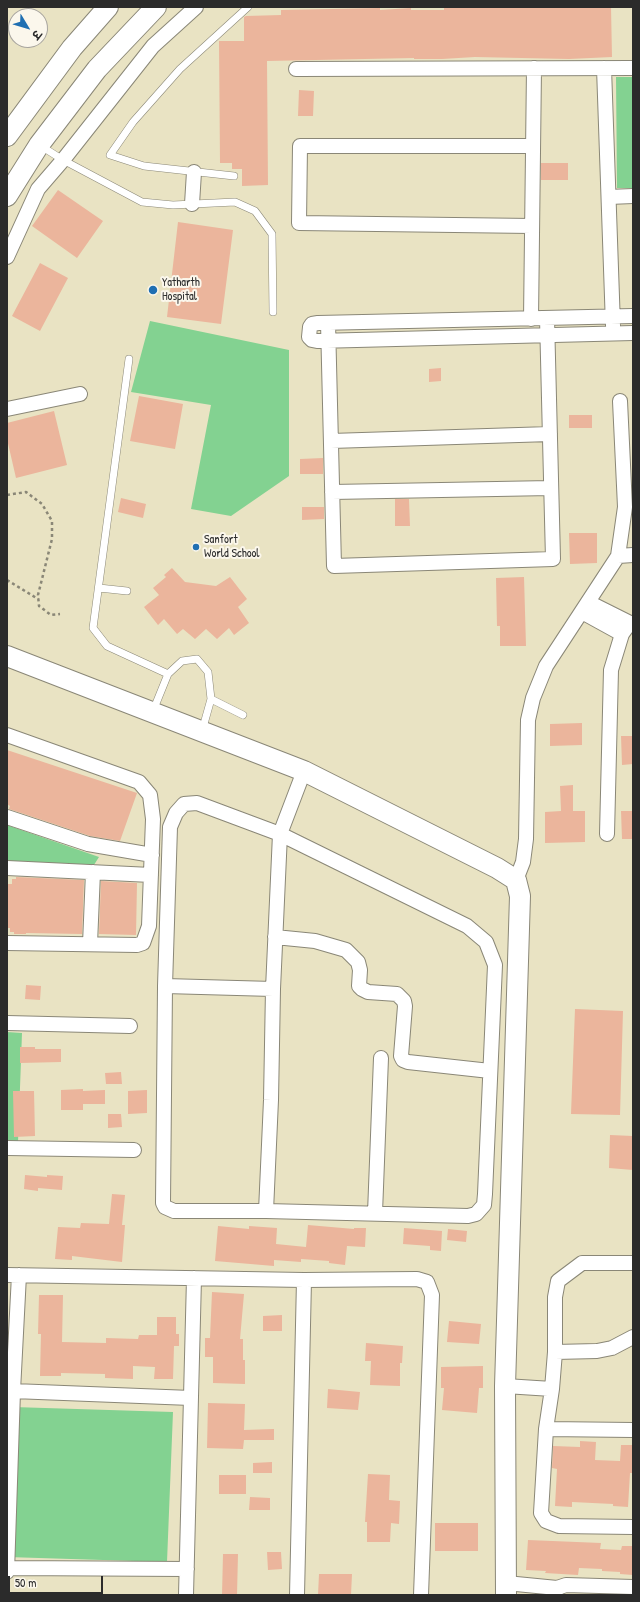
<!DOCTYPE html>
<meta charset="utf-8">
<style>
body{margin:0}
#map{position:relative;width:640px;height:1602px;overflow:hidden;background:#e9e3c3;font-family:"Patrick Hand","Playpen Sans Deva",sans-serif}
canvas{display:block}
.frame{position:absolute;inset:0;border:8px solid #2b2b2b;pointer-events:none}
.north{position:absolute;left:8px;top:8px;width:40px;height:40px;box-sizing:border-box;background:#fbf7ec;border:1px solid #a8a59f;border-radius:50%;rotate:128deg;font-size:11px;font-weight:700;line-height:16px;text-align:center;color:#2b2b2b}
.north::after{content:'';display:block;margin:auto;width:14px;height:18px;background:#1f6fb2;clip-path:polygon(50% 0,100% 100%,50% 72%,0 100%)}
.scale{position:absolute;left:8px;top:1576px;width:95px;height:18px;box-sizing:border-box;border:2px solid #2b2b2b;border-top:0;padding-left:5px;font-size:12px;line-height:14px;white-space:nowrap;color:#2b2b2b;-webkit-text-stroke:3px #fbf7ec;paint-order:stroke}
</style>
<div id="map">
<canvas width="640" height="1602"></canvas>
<div class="frame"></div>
<div class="north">उ</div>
<div class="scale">50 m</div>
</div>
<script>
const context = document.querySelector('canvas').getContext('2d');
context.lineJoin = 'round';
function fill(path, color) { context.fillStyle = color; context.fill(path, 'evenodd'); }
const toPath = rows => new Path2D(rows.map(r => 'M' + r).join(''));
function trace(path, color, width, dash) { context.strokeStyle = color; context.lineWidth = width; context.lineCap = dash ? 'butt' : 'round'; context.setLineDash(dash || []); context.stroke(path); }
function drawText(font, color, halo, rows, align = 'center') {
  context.font = font + ' "Patrick Hand",sans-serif'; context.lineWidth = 4; context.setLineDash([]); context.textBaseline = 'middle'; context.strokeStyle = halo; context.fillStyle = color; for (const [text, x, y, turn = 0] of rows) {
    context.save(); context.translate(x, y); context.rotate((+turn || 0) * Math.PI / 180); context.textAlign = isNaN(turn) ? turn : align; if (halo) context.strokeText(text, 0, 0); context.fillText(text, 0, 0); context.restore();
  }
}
fill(toPath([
 [616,77,633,77,633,188,617,188],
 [150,321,289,350,289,476,231,516,191,509,211,405,131,392],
 [7,825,99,857,92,868,7,865],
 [7,1032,22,1033,18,1142,7,1141],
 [13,1407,173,1412,167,1562,7,1557]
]), '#83d291');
fill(toPath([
 [472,7,611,7,612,57,569,59,475,57,442,59,414,59,414,58,267,61,268,185,242,186,242,169,232,169,232,163,220,163,219,41,244,41,244,17,246,16,281,15,281,10,380,8,380,10,411,8,411,10,444,10,444,8],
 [299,90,314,91,313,116,298,116],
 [541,163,568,163,568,180,541,180],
 [58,190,103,221,77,258,32,226],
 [178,222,233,230,221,324,167,317],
 [40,263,68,278,40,331,12,316],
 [441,368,441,381,429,382,429,369],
 [139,396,183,404,175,449,130,441],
 [54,411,67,465,16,478,7,439,7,423],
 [569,415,592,415,592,428,569,428],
 [323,458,323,474,300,474,300,459],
 [121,498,146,504,143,518,118,512],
 [395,499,409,499,410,526,395,526],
 [302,507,324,507,324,519,302,520],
 [569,533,597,533,597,563,570,564],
 [172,568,185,582,216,586,230,577,247,599,238,607,249,623,234,635,229,628,217,639,206,629,195,639,183,629,177,634,164,619,158,625,144,607,159,595,153,588,166,577,164,575],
 [524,577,526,646,500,646,500,626,497,626,496,578],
 [582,723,582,745,550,746,550,724],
 [621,736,633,736,633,764,622,765],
 [7,750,137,793,120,841,90,836,9,809,10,806,7,804],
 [573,785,573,811,585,811,585,842,545,843,545,812,561,811,560,786],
 [621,811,633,811,633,839,622,839],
 [16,877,84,880,82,934,26,933,26,934,14,934,14,932,10,932,10,928,7,928,7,884,12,884,12,879,16,879],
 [101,881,137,883,136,935,99,934],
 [26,985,41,986,40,1000,25,999],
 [575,1009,623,1011,620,1115,571,1114],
 [20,1047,35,1047,35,1049,61,1049,61,1062,20,1063],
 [121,1072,122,1084,106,1084,105,1073],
 [83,1089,83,1091,105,1090,105,1104,83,1104,83,1110,61,1110,61,1090],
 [147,1090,147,1113,128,1114,128,1091],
 [13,1091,34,1091,35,1136,14,1137],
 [108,1114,121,1114,122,1127,108,1128],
 [610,1135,633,1136,633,1170,609,1168],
 [25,1175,47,1177,47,1175,63,1176,62,1190,38,1188,38,1191,24,1189],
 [112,1194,125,1195,122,1225,125,1225,122,1262,72,1256,72,1260,55,1259,58,1227,80,1228,81,1223,109,1224],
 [308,1225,354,1229,354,1228,366,1228,365,1247,347,1246,345,1265,329,1263,329,1261,301,1259,301,1262,274,1260,274,1266,215,1261,218,1226,249,1229,249,1226,277,1228,276,1244,306,1247],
 [404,1228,442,1231,441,1251,430,1250,430,1246,403,1244],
 [448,1229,467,1231,466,1242,447,1240],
 [212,1292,244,1294,240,1339,243,1339,243,1360,245,1360,245,1384,213,1383,213,1357,205,1357,205,1338,210,1338],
 [39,1295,63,1295,62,1342,106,1343,106,1338,138,1339,139,1335,157,1335,157,1317,176,1317,176,1334,179,1334,179,1346,174,1346,173,1379,154,1379,155,1367,133,1366,133,1379,105,1378,105,1374,61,1373,61,1376,40,1376,41,1334,38,1334],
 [282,1315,282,1331,263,1331,263,1316],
 [449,1321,481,1324,479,1344,447,1342],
 [366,1343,403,1346,402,1363,400,1363,400,1386,370,1385,371,1361,365,1361],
 [483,1366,483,1388,479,1388,477,1413,442,1410,444,1388,441,1388,441,1367],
 [328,1389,360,1392,358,1410,327,1408],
 [208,1403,245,1404,244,1430,274,1429,274,1440,244,1440,243,1449,207,1448],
 [580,1441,596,1442,595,1460,620,1461,621,1445,633,1445,633,1473,630,1473,628,1507,613,1506,613,1504,572,1502,572,1507,555,1506,557,1469,552,1468,553,1446,580,1447],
 [272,1462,272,1473,253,1473,253,1463],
 [368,1474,390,1475,389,1500,400,1501,399,1524,391,1523,390,1542,367,1542,367,1522,365,1522],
 [219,1475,246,1475,246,1494,219,1494],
 [250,1497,270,1498,270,1510,249,1510],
 [435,1523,478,1523,478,1551,435,1551],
 [528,1540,601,1543,600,1549,621,1550,622,1546,633,1546,633,1575,620,1574,620,1572,602,1571,602,1569,579,1568,578,1575,545,1573,546,1571,526,1570],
 [267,1552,281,1552,282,1569,268,1570],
 [223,1554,238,1554,237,1595,222,1595],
 [319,1574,352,1574,351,1595,318,1595]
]), '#ebb59c');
const lane = toPath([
 [41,146,63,160,142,202,173,205,235,202,255,211,272,234,273,312],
 [234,176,144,166,110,155,133,122,180,69,248,7],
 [129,359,93,628,107,646,168,674],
 [99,588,127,591],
 [211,699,243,715],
 [153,711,168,674,182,661,197,659,208,672,211,699,202,731]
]);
const street = toPath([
 [604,68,613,326],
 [296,69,633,68],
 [609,197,633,196],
 [192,204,194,172],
 [532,226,299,223,300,146,533,146],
 [7,257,38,189,63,160,153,46,196,7],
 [633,316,318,323,312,324,310,327,309,337,312,340,317,341,633,333],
 [531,319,534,68],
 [328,323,334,566,553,559,547,318],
 [7,409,80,394],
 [331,441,550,434],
 [332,492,551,488],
 [618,556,633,555],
 [588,602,632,624],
 [582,612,622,634],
 [7,735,139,782,150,795,153,819,149,926,143,943,137,945,7,943],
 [197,803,280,834,467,926,486,942,495,965,485,1194,484,1205,476,1214,468,1216,266,1211,174,1211,165,1207,163,1203,165,986,170,827,176,813,184,804,197,803],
 [7,817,88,844,152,855],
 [607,834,611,670,622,634,627,627,633,624],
 [7,868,151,875],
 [516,880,523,862,526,839,528,720,533,698,546,666,618,556,625,507,620,401],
 [275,937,315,941,346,950,358,962,360,970,359,986,362,989,368,992,397,994,404,1001,405,1006,401,1056,403,1060,408,1062,490,1071],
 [90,944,93,872],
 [165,986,273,989],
 [7,1023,130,1026],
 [7,1148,134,1150],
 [266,1211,271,1100,273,989,280,834,304,771],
 [375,1213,381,1058],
 [633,1263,582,1263,558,1281,555,1297,555,1352,552,1389,546,1429,541,1513,546,1521,559,1526,633,1527],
 [7,1275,304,1280,417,1279,427,1282,432,1295,421,1595],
 [555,1352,597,1351,612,1348,633,1337],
 [505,1386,552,1389],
 [13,1391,191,1398],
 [546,1429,633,1430],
 [7,1568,187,1569],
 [7,1572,13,1391,19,1275],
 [506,1583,557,1588],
 [186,1595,194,1278],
 [297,1595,304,1280],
 [555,1595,557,1588,566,1585,633,1587]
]);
const secondary = toPath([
 [7,136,72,48,108,7],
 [7,196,39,145,97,69,156,7],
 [7,656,304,771,497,868,516,880,520,896,505,1386,506,1595]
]);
trace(lane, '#8a8777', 8);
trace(street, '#8a8777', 16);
trace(secondary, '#8a8777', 22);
trace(toPath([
 [7,495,26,492,42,504,52,521,52,539,38,595,39,606,51,615,60,614],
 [7,580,38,599]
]), '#8a8777', 2.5, [3, 3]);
trace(lane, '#fff', 7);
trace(street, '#fff', 14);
trace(secondary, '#fff', 20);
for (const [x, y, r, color] of [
 [153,290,5,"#1f6fb2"],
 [196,547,4,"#1f6fb2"]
]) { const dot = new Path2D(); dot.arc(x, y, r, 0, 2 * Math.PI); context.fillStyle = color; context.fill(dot); trace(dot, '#fbf7ec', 1.5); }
drawText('12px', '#2b2b2b', '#fbf7ec', [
 ["Yatharth",162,283],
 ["Hospital",162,297],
 ["Sanfort",204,540],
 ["World School",204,554]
], 'left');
</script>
